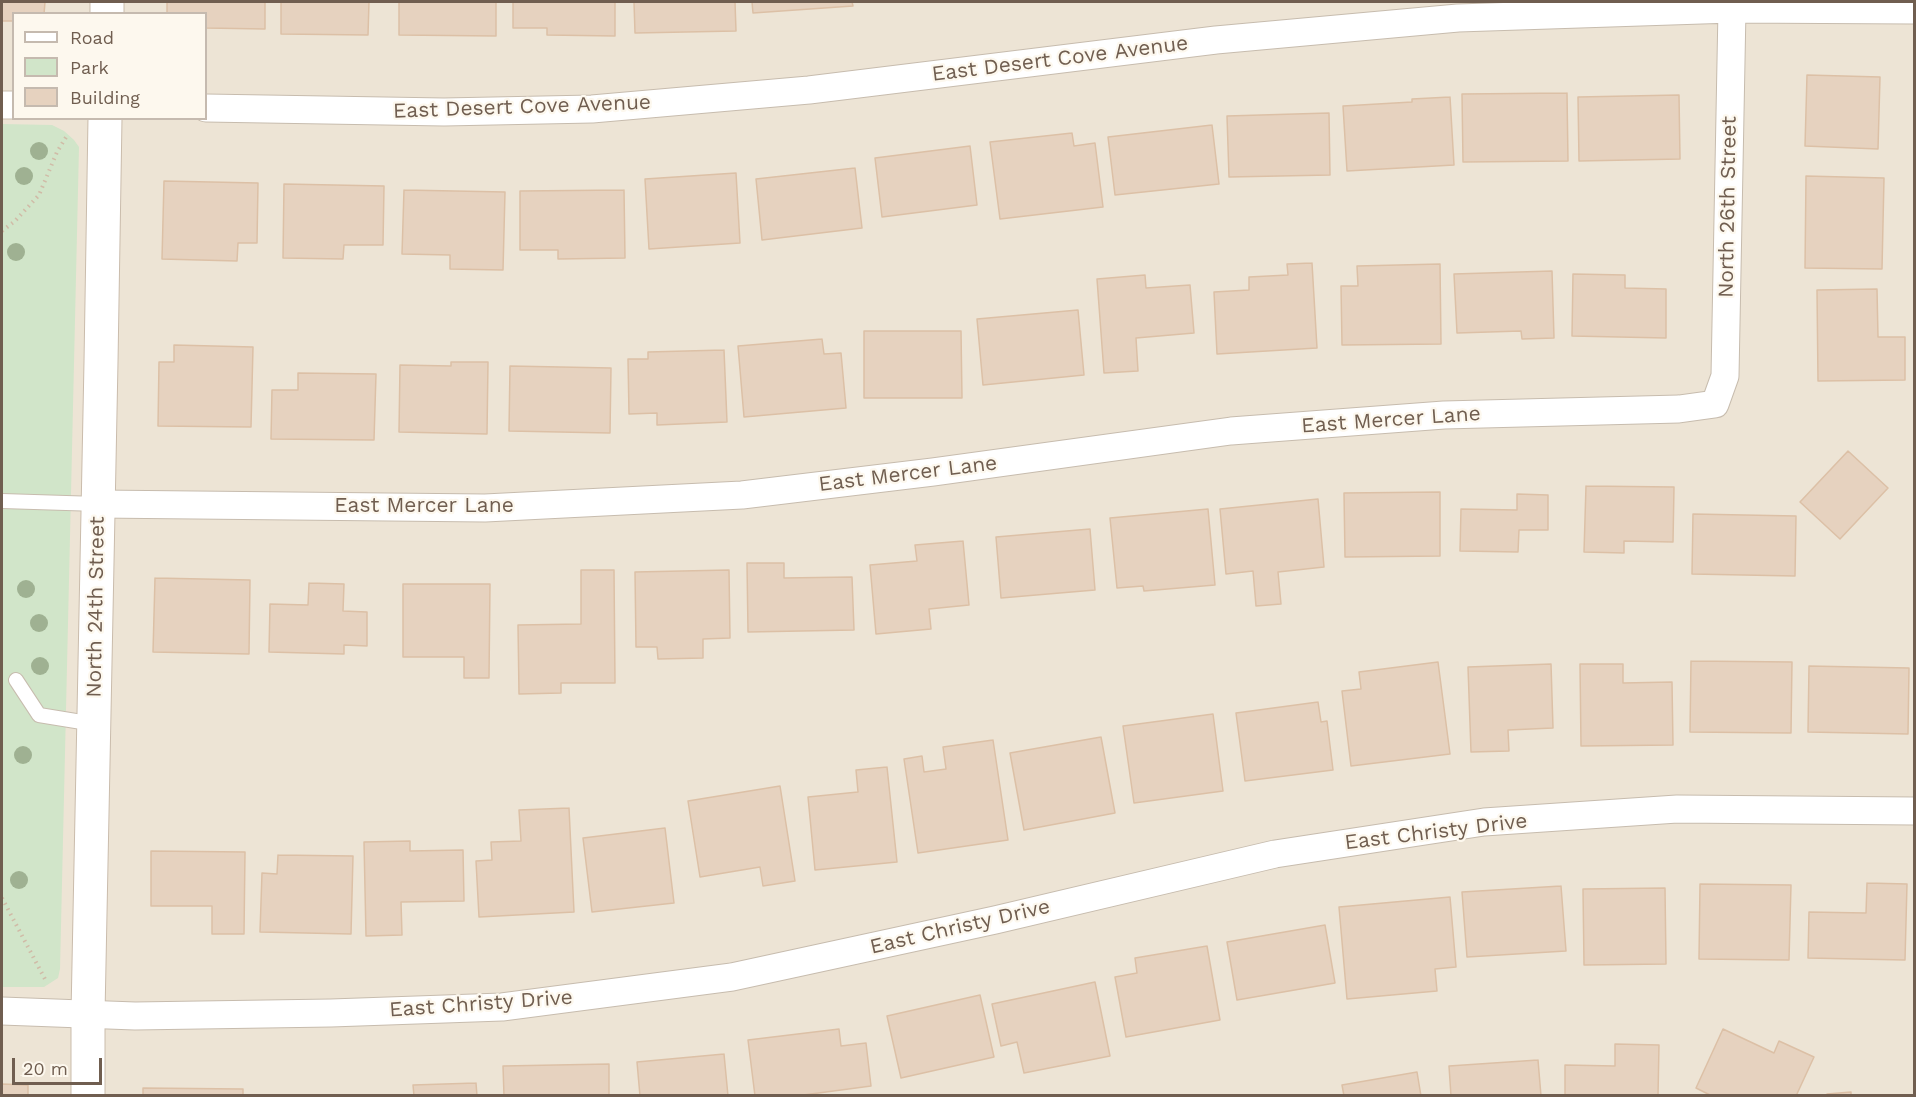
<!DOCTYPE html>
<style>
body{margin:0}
#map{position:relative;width:1916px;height:1097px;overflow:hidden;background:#faf5e8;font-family:"Work Sans",sans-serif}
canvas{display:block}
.frame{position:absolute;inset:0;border:3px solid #705e50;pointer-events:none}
.legend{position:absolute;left:12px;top:12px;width:195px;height:108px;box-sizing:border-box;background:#fdf8ee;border:2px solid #c5baaf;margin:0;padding:8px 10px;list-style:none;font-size:18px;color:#705e50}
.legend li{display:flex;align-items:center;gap:12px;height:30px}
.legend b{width:30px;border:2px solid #c5baaf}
.scale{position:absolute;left:12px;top:1058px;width:90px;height:27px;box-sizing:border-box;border:3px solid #705e50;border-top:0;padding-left:8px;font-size:18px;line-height:21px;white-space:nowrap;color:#705e50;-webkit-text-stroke:4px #fdf8ee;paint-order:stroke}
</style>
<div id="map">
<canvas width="1916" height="1097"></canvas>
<div class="frame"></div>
<ul class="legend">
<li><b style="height:8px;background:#fff"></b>Road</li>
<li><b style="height:16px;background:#d1e5c9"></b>Park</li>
<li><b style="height:16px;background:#e6d2bf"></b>Building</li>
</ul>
<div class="scale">20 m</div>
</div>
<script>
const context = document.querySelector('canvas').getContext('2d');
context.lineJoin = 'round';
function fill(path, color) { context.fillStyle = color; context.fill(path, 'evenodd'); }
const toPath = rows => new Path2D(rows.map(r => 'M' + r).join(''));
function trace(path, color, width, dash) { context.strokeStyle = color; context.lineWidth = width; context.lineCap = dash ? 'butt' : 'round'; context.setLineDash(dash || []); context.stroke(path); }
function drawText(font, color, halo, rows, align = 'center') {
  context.font = font + ' "Work Sans",sans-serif'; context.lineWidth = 4.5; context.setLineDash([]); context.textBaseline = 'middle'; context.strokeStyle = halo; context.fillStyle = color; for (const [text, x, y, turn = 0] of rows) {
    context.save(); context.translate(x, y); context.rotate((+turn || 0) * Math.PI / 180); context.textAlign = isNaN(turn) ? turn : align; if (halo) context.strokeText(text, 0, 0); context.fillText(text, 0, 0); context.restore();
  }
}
fill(toPath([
 [2,2,1914,2,1914,1095,2,1095],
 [14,14,206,14,206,118,14,118]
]), '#ede4d5');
fill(toPath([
 [2,124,52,125,64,131,74,140,79,147,60,969,58,978,44,987,2,987]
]), '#d1e5c9');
const building = toPath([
 [2,2,45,2,44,14,14,14,14,21,2,21,2,2],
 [167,2,265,2,265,29,206,28,206,14,167,14,167,2],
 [281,2,369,2,368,35,281,34,281,2],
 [399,2,496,2,496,36,399,35,399,2],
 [513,2,615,2,615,36,547,35,547,28,513,28,513,2],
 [634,2,735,2,736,31,635,33,634,2],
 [752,2,852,2,853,6,753,13,752,2],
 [1807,75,1880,77,1878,149,1805,146,1807,75],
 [1567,93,1568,161,1463,162,1462,94,1567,93],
 [1679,95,1680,159,1579,161,1578,97,1679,95],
 [1450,97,1454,165,1347,171,1343,106,1412,102,1412,99,1450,97],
 [1329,113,1330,175,1229,177,1227,116,1329,113],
 [1212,125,1219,184,1115,195,1108,137,1212,125],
 [1072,133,1074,146,1095,143,1103,207,1000,219,990,142,1072,133],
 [970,146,977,205,882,217,875,158,970,146],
 [855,168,862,228,762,240,756,179,855,168],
 [736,173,740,243,649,249,645,179,736,173],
 [1806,176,1884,178,1882,269,1805,268,1806,176],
 [164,181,258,183,257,243,238,243,237,261,162,259,164,181],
 [284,184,384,186,383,245,344,245,343,259,283,258,284,184],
 [404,190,505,192,503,270,450,269,450,255,402,254,404,190],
 [624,190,625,258,558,259,558,250,520,250,520,191,624,190],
 [1312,263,1317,348,1217,354,1214,292,1249,290,1249,277,1288,275,1287,264,1312,263],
 [1440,264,1441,344,1342,345,1341,286,1358,286,1357,266,1440,264],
 [1552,271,1554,338,1522,339,1521,331,1457,333,1454,274,1552,271],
 [1573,274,1625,275,1625,288,1666,289,1666,338,1572,336,1573,274],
 [1145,275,1146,288,1190,285,1194,333,1136,338,1138,371,1104,373,1097,279,1145,275],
 [1877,289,1878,337,1905,337,1905,380,1818,381,1817,290,1877,289],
 [1078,310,1084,375,983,385,977,319,1078,310],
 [864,331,961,331,962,398,864,398,864,331],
 [822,339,824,354,841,353,846,408,744,417,738,346,822,339],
 [174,345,253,347,251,427,158,426,159,362,174,362,174,345],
 [724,350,727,422,657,425,657,413,629,414,628,359,648,359,648,352,724,350],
 [451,362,488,362,487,434,399,432,400,365,451,366,451,362],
 [510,366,611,368,610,433,509,431,510,366],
 [298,373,376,374,374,440,271,439,272,390,298,390,298,373],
 [1848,451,1888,488,1840,539,1800,502,1848,451],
 [1586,486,1674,487,1673,542,1624,541,1624,553,1584,552,1586,486],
 [1440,492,1440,556,1345,557,1344,493,1440,492],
 [1517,494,1548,495,1548,530,1519,530,1518,552,1460,551,1461,509,1517,510,1517,494],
 [1318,499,1324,567,1278,572,1281,604,1256,606,1253,571,1226,574,1220,509,1318,499],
 [1208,509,1215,585,1144,591,1143,586,1117,588,1110,518,1208,509],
 [1693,514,1796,516,1795,576,1692,574,1693,514],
 [1090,529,1095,590,1001,598,996,537,1090,529],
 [963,541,969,605,929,609,931,629,876,634,870,565,917,561,915,545,963,541],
 [747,563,784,563,784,578,852,577,854,630,748,632,747,563],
 [581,570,614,570,615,683,561,683,561,693,519,694,518,625,581,624,581,570],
 [729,570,730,638,703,639,703,658,658,659,657,647,636,647,635,572,729,570],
 [155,578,250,580,249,654,153,652,155,578],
 [309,583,344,584,343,611,367,612,367,646,344,645,344,654,269,652,270,604,308,605,309,583],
 [403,584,490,584,489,678,464,678,464,657,403,657,403,584],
 [1691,661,1792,662,1791,733,1690,732,1691,661],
 [1438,662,1450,754,1351,766,1342,691,1361,689,1359,672,1438,662],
 [1551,664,1553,728,1508,730,1509,751,1471,752,1468,667,1551,664],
 [1580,664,1623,664,1623,683,1672,682,1673,745,1581,746,1580,664],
 [1809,666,1909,668,1908,734,1808,732,1809,666],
 [1318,702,1321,722,1327,721,1333,770,1245,781,1236,713,1318,702],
 [1213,714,1223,791,1134,803,1123,726,1213,714],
 [1101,737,1115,813,1024,830,1010,753,1101,737],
 [993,740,1008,840,918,853,904,759,922,756,924,772,946,769,943,747,993,740],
 [887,767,897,862,815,870,808,797,858,792,856,770,887,767],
 [780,786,795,881,763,886,760,867,700,877,688,801,780,786],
 [569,808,574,912,479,917,476,861,492,860,491,842,521,841,519,810,569,808],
 [665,828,674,903,592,912,583,838,665,828],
 [410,841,410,851,463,850,464,901,401,902,402,935,366,936,364,842,410,841],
 [151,851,245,852,244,934,212,934,212,906,151,906,151,851],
 [278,855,353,856,351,934,260,932,262,873,277,874,278,855],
 [1867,883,1907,884,1905,960,1808,958,1809,912,1866,913,1867,883],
 [1700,884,1791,885,1789,960,1699,959,1700,884],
 [1561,886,1566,951,1467,957,1462,892,1561,886],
 [1665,888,1666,964,1584,965,1583,889,1665,888],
 [1450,897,1456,967,1435,969,1437,991,1347,999,1339,907,1450,897],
 [1325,925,1335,983,1237,1000,1227,942,1325,925],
 [1207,946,1220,1020,1126,1037,1115,977,1137,973,1135,958,1207,946],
 [1095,982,1110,1056,1024,1073,1017,1042,1001,1046,992,1004,1095,982],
 [980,995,994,1057,901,1078,887,1016,980,995],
 [839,1029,841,1046,866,1043,871,1086,796,1096,755,1096,748,1040,839,1029],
 [1723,1029,1774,1053,1779,1041,1814,1057,1796,1096,1712,1096,1696,1088,1723,1029],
 [1615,1044,1659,1045,1658,1096,1565,1096,1565,1065,1615,1066,1615,1044],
 [724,1054,728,1096,640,1096,637,1062,724,1054],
 [1538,1060,1541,1096,1451,1096,1449,1066,1538,1060],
 [609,1064,609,1096,504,1096,503,1066,609,1064],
 [1417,1072,1421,1096,1344,1096,1342,1085,1417,1072],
 [476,1083,477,1096,414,1096,413,1085,476,1083],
 [2,1084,28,1085,28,1096,2,1096,2,1084],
 [143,1088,243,1089,243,1096,143,1096,143,1088],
 [1851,1092,1851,1096,1827,1096,1827,1094,1851,1092]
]);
fill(building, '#e6d2bf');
trace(building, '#dcc0a6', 1.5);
const lane = toPath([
 [2,501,98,504],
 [16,680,39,715,94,724]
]);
const street = toPath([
 [2,105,14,105],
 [206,108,444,112,592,109,809,90,1216,40,1458,18,1732,9,1914,10],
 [98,504,485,508,742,495,933,472,1231,431,1444,415,1679,409,1715,404,1725,376,1732,9],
 [2,1011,135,1016,331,1013,502,1007,732,977,995,920,1275,854,1484,822,1677,809,1914,811]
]);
const secondary = toPath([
 [107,14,107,2],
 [88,1096,88,1014,101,362,105,118]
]);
trace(lane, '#c7bcae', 16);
trace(street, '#c7bcae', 29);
trace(secondary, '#cabcac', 35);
trace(toPath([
 [2,231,15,221,39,195,57,152,68,134],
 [2,898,46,981]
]), '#d0bba7', 4, [1.5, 4.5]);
trace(lane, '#fff', 14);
trace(street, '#fff', 27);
trace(secondary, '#fff', 33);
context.fillStyle = '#9fb192';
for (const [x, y] of [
 [39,151],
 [24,176],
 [16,252],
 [26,589],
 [39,623],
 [40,666],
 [23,755],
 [19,880]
]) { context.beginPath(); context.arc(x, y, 9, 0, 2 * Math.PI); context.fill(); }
drawText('21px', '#705e50', '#fdf8ee', [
 ["East Desert Cove Avenue",1060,59,-7],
 ["East Desert Cove Avenue",522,107,-2],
 ["North 26th Street",1728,207,-89],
 ["East Mercer Lane",1391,420,-4],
 ["East Mercer Lane",908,474,-7],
 ["East Mercer Lane",424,506],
 ["North 24th Street",96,607,-89],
 ["East Christy Drive",1436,832,-7],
 ["East Christy Drive",960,927,-13],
 ["East Christy Drive",481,1004,-4]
]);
</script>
